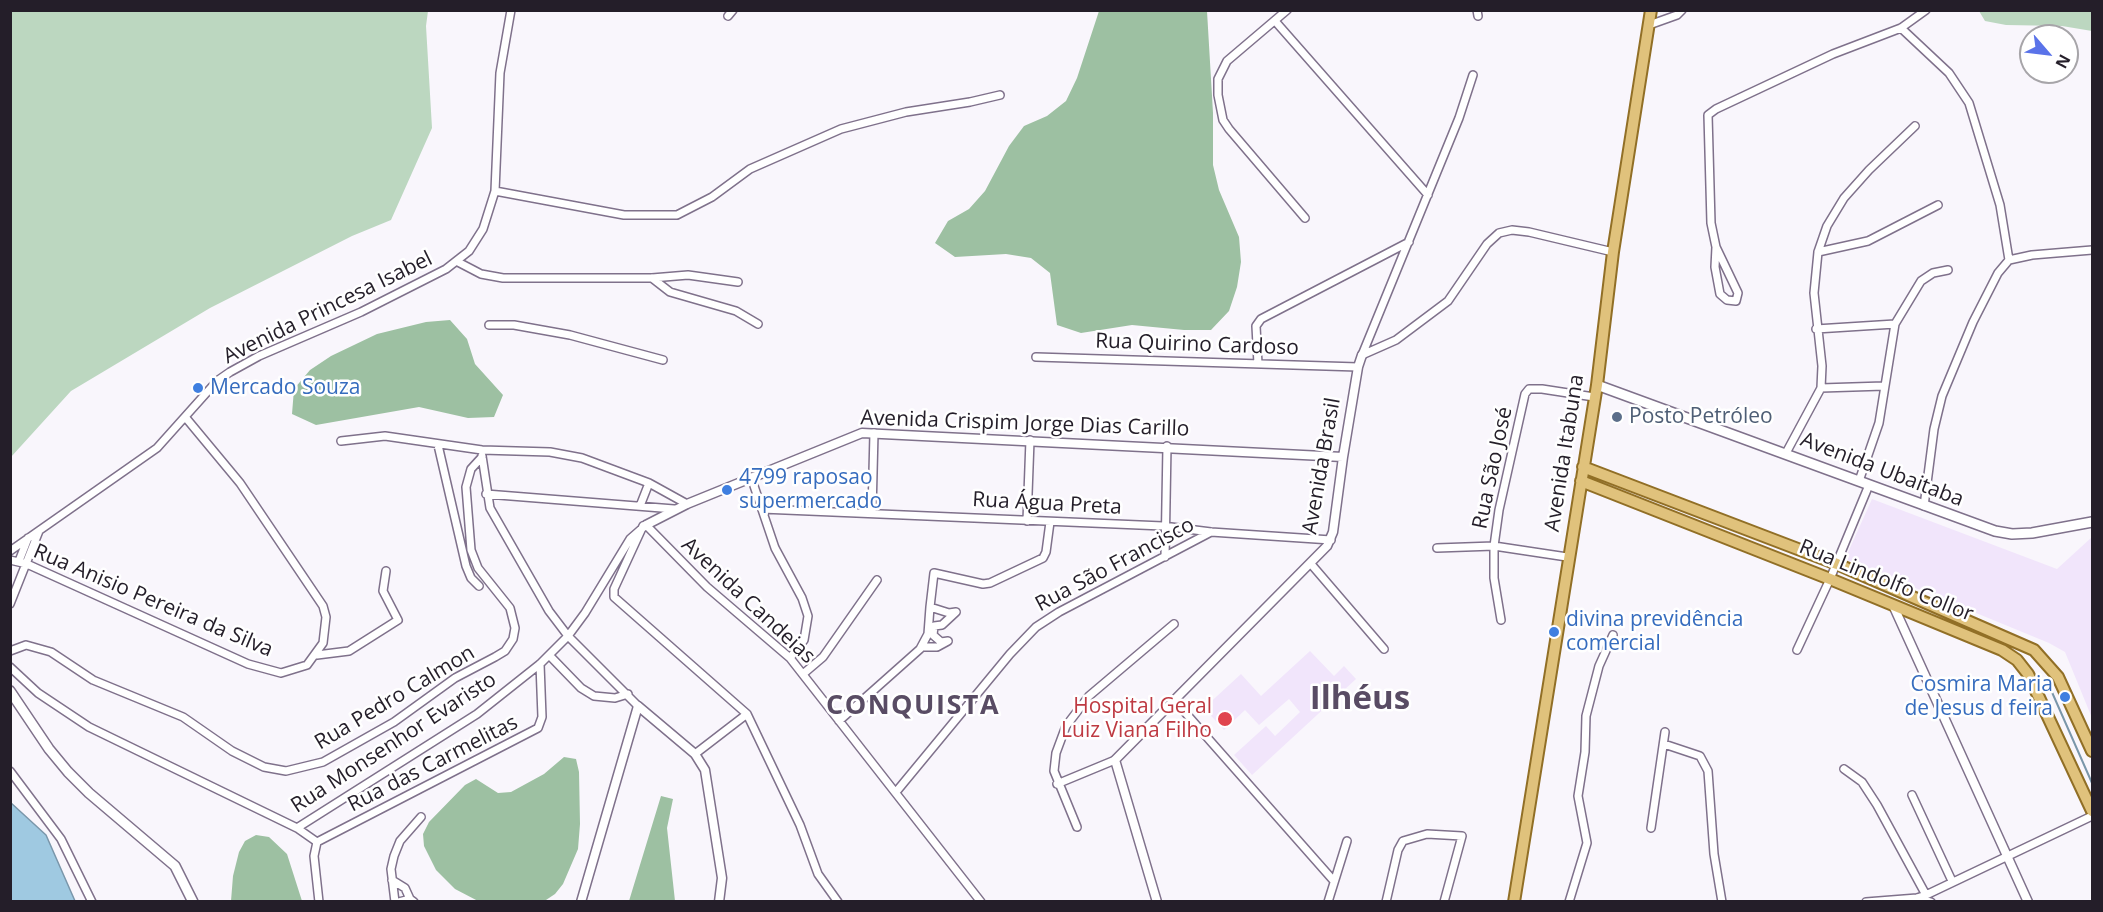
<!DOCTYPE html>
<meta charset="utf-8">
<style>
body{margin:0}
#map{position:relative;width:2103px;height:912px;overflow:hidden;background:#f9f6fc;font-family:"Open Sans",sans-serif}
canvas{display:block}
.frame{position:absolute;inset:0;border:12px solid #241e29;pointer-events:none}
.north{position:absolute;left:2019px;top:24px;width:60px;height:60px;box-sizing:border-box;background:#fff;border:2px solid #a7a5a9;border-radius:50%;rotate:118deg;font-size:16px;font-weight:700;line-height:24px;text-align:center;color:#241e29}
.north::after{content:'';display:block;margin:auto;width:21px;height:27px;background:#5a73e9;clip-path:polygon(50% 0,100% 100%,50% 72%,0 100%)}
</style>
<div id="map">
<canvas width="2103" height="912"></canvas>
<div class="frame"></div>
<div class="north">N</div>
</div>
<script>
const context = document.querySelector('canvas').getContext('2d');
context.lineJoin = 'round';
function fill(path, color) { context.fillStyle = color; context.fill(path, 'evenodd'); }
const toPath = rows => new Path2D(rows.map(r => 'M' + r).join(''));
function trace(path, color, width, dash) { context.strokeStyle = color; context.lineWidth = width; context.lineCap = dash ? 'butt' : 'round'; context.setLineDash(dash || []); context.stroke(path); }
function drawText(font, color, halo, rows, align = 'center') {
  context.font = font + ' "Open Sans",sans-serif'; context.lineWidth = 5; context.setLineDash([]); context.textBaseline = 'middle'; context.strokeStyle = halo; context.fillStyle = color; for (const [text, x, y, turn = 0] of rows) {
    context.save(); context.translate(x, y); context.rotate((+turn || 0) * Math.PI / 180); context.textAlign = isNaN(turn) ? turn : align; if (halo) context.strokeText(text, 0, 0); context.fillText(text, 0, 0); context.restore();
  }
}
fill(toPath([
 [1872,499,2057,569,2092,537,2092,718,2065,652,2049,643,1845,559],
 [1310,651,1334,676,1344,666,1356,679,1252,775,1234,755,1266,726,1275,736,1300,712,1289,699,1259,725,1245,710,1224,730,1204,708,1241,674,1261,696]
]), '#f1e5fb');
fill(toPath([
 [11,10,428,11,426,26,432,128,391,220,352,236,210,308,71,391,11,457],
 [1979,11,2092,11,2092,31,2062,26,2006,25,1985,21]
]), '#bcd7c0');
fill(toPath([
 [1099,11,1207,11,1213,113,1213,165,1219,190,1239,237,1241,262,1237,287,1229,311,1211,330,1184,330,1132,325,1081,333,1057,325,1050,273,1031,258,1006,254,955,257,935,243,948,221,969,209,985,191,1009,146,1024,126,1047,116,1066,101,1077,78],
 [450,320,467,339,475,364,503,395,494,417,468,418,419,407,316,425,292,414,294,389,310,370,331,356,377,334,426,322],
 [564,757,576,759,579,772,580,824,578,849,563,884,555,894,543,902,478,901,455,889,436,870,424,846,423,834,429,822,465,785,476,779,498,793,511,792,544,774],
 [661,796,673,799,667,828,675,901,629,901],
 [256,835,269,837,287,854,302,901,231,901,233,876,239,852,245,841]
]), '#9dc0a2');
const water = toPath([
 [10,802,46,835,75,901,11,901,10,802]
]);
fill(water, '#9fc9e1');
trace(water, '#7a96aa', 1.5);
trace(toPath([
 [2051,690,2092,783]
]), '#7a96aa', 2);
const minor = toPath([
 [1287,10,1227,61,1218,79,1218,95,1223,120,1229,129,1305,218],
 [1477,10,1478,16],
 [728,16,733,10],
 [1275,21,1428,195],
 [1649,25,1677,15,1682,10],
 [1901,28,1949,73,1969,103,2000,205,2009,260,1998,273,1973,322,1942,396,1934,429,1924,506],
 [970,102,1000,95],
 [495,191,624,215,677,215,712,197,750,169,841,129,906,112,970,102],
 [1716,247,1715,267,1720,294,1727,300,1736,301,1738,293,1716,247,1711,223,1708,115,1716,109,1833,54,1901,28,1926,10],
 [1818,252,1868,241,1938,205],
 [2009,260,2032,255,2092,250],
 [458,262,481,274,503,278,652,278,688,275,738,282],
 [652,278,670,292,736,311,758,324],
 [489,325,514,325,570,335,663,360],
 [1816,329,1895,324],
 [1362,355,1396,340,1448,301,1487,244,1499,233,1512,230,1529,232,1613,252],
 [1362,355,1459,118,1473,75],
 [1036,357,1358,367],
 [1258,364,1256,326,1261,319,1409,242],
 [1821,388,1884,386],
 [341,441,385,436,482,450,550,452,582,458,649,483,687,504],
 [438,445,466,566,471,578,479,586],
 [1786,453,1821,388,1822,366,1814,293,1818,252,1827,226,1844,198,1869,170,1915,126],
 [482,456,490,508,549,611,568,636,638,706],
 [751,477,775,548,802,598,808,616,804,640,790,658],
 [1859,481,1879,423,1895,324,1921,281,1933,273,1948,270],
 [486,494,674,509],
 [640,506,649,483],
 [762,509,1163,526,1211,532,1331,540],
 [872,512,874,433],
 [1027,521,1030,440],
 [643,526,614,589,614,597,747,714,800,825,818,874,838,902],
 [1437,548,1494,546,1567,557],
 [10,551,157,448,217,381,230,372,259,356,361,312,446,269,469,251,483,229,495,191,500,73,511,10],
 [1165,557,1167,446],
 [10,560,27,564,248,664,281,673,307,665,323,643,326,617,323,606,240,483,186,418],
 [19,561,28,538],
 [1311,564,1384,649],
 [10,604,39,531],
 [1501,620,1494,578,1494,546,1499,510,1525,394,1529,389,1542,389,1594,397],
 [922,647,937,647,948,641,941,642,933,635,934,626,942,625,956,612,949,613,930,607,934,573,983,584,990,583,1043,558,1046,552,1050,522],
 [1797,650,1830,579,1869,485],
 [10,651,26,645,51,652,93,680,183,717,232,751,264,767,286,771,323,762,394,722,455,678,495,657,505,651,513,639,515,628,510,608,478,568,471,550,466,487,471,469,482,457],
 [317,655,349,651,398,620,383,591,386,571],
 [549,655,581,688,594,696,615,698,628,694],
 [10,667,38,693,89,727,297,828,477,714,540,664,568,636,585,613,630,539,646,525,707,587,790,658,981,902],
 [803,674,823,657,877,580],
 [1175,701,1333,880],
 [839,721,920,649,928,634,930,607],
 [1664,744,1700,756,1708,771,1714,854,1722,902],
 [695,754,747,714],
 [1844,769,1862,782,1877,805,1926,895],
 [10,771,61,839,92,902],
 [1057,784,1115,760],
 [896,792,1010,654,1036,627,1059,612,1211,532],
 [1912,795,1952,881],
 [1077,827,1054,771,1056,753,1066,726,1089,696,1174,624],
 [297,828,317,842,314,856,319,902],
 [1651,828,1665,732],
 [317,842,538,728,542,717,540,664],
 [392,880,405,888,410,899],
 [1917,898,1931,902],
 [395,902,391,869,394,856,400,841,421,817],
 [399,902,410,899,414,902],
 [1328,902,1347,841],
 [1386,902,1398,850,1403,841,1427,834,1462,836,1444,902],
 [1569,902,1587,843,1578,796,1585,752,1586,716,1599,666,1613,635],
 [1866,902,1917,898,1926,895,2092,816]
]);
const tertiary = toPath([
 [646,525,687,504,862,433,1343,457],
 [1893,605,2028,902],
 [581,902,638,706,695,754,705,770,722,878,719,902],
 [1157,902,1115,760,1327,546,1333,532,1343,457,1358,367,1362,355]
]);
const secondary = toPath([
 [1597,385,1995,531,2012,534,2032,533,2092,522],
 [10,691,49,749,68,772,89,793,175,866,193,902]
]);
const primary = toPath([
 [1583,467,1837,564,2034,650,2058,677,2092,751],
 [1581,481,1830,579,2002,650,2017,660,2028,674,2092,811],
 [1514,902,1597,385,1613,252,1651,10]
]);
trace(minor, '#7f718b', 10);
trace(tertiary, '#7f718b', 11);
trace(secondary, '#7f718b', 12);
trace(primary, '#916f26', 14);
trace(minor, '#fff', 7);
trace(tertiary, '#fff', 8);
trace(secondary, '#fff', 9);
trace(primary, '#e0c27c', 10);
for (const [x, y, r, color] of [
 [198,388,6,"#3f7fe0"],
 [1617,417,6,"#5c6f8a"],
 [727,490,6,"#3f7fe0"],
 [1554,632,6,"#3f7fe0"],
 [2065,697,6,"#3f7fe0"],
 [1225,719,8,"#e0444e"]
]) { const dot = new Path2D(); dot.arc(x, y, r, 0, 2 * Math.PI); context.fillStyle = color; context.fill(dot); trace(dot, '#fff', 2); }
drawText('21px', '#241e29', '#fff', [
 ["Avenida Princesa Isabel",328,308,-26],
 ["Rua Quirino Cardoso",1197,345,2],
 ["Avenida Crispim Jorge Dias Carillo",1025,424,2],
 ["Avenida Itabuna",1565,453,-81],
 ["Avenida Brasil",1322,466,-80],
 ["Rua São José",1493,468,-78],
 ["Avenida Ubaitaba",1882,470,21],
 ["Rua Água Preta",1047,504,3],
 ["Rua São Francisco",1115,565,-28],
 ["Rua Lindolfo Collor",1886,581,22],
 ["Rua Anisio Pereira da Silva",153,601,23],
 ["Avenida Candeias",748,601,43],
 ["Rua Pedro Calmon",395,698,-31],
 ["Rua Monsenhor Evaristo",394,743,-33],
 ["Rua das Carmelitas",433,764,-27]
]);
drawText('21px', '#366cbe', '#fff', [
 ["Mercado Souza",210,388],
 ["4799 raposao",739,478],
 ["supermercado",739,502],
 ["divina previdência",1566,620],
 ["comercial",1566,644],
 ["Cosmira Maria",2053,685,"right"],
 ["de Jesus d feira",2053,709,"right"]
], 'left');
drawText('21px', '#4e5e75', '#fff', [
 ["Posto Petróleo",1629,417]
], 'left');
drawText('21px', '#be3a42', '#fff', [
 ["Hospital Geral",1212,707],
 ["Luiz Viana Filho",1212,731]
], 'right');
context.letterSpacing = '1.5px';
drawText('bold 27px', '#594c64', '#fff', [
 ["CONQUISTA",913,706]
]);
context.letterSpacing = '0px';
drawText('bold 33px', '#594c64', '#fff', [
 ["Ilhéus",1360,700]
]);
</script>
